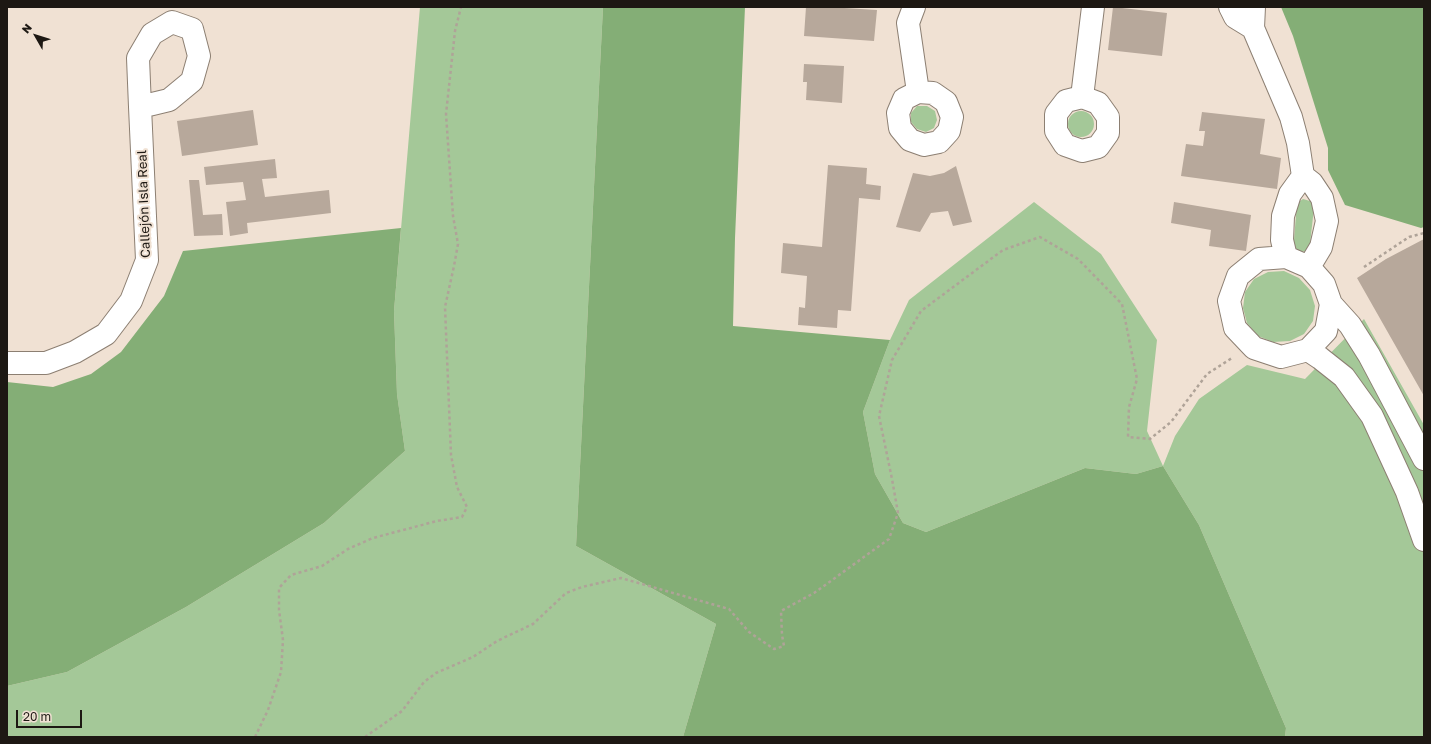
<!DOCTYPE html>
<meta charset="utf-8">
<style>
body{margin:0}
#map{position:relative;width:1431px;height:744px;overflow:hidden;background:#f0e1d3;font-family:"Golos Text",sans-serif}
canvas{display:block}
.frame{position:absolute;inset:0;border:8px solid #1d1813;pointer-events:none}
.north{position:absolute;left:16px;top:16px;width:40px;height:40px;-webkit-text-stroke:3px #f0e1d3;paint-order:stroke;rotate:309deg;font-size:11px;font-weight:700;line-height:16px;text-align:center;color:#1d1813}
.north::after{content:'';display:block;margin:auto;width:14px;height:18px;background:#1d1813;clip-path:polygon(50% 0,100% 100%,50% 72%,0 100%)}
.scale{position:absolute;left:16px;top:710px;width:66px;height:18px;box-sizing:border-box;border:2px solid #1d1813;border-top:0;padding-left:5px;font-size:12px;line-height:14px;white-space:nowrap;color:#1d1813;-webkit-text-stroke:3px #f0e1d3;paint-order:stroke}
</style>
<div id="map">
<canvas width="1431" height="744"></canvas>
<div class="frame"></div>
<div class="north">N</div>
<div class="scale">20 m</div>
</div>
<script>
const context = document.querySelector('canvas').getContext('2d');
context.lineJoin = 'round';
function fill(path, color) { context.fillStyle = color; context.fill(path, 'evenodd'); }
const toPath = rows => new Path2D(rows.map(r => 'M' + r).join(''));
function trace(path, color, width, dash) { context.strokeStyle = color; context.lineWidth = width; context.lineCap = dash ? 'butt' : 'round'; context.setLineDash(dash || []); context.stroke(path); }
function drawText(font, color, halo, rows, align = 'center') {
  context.font = font + ' "Golos Text",sans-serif'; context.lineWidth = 4; context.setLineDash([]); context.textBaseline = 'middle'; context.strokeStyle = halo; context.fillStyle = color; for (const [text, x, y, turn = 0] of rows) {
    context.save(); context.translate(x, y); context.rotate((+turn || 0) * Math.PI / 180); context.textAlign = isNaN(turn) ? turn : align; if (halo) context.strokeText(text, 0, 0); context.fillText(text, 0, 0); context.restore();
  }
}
fill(toPath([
 [420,7,603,7,576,546,716,624,683,737,7,737,7,686,67,672,186,607,324,523,405,451,397,394,394,311],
 [917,106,927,106,935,111,937,120,934,128,926,132,917,129,911,122,911,113],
 '1068 124a13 13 0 1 1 26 0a13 13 0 1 1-26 0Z',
 [1303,199,1310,201,1314,208,1310,244,1307,251,1300,252,1294,247,1294,240,1297,203],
 [1034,202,1101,254,1157,340,1147,431,1163,466,1175,436,1199,399,1247,365,1305,379,1364,319,1424,425,1424,737,1285,737,1286,728,1199,525,1163,466,1136,474,1085,468,926,532,903,523,875,474,863,412,890,340,909,300],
 [1284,271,1299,278,1310,290,1315,306,1313,321,1304,334,1290,341,1273,342,1258,336,1247,323,1243,308,1245,292,1254,279,1268,272]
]), '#a4c898');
fill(toPath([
 [603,7,745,7,735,238,733,326,890,340,863,412,875,474,903,523,926,532,1085,468,1136,474,1163,466,1199,525,1286,728,1285,737,683,737,716,624,576,546],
 [1281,7,1424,7,1424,227,1421,228,1345,205,1328,170,1328,148,1293,36],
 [401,228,394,311,397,394,405,451,324,523,186,607,67,672,7,686,7,382,53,387,91,374,121,352,164,296,183,251]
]), '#84ae76');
fill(toPath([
 [806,7,828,7,877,10,874,41,804,36],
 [1113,7,1167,13,1162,56,1108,50],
 [804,64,844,66,842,103,806,100,807,82,803,82],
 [253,110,258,145,182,156,177,121],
 [1202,112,1265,119,1260,154,1281,158,1277,189,1181,176,1186,144,1203,146,1205,131,1199,131],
 [275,159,277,178,262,179,265,197,329,190,331,213,247,223,248,233,230,236,226,202,246,200,243,182,206,185,204,167],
 [828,165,867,168,866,184,881,186,880,200,859,198,851,311,838,310,837,328,798,325,799,307,805,308,807,276,781,273,783,243,822,247],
 [956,166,972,222,953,226,948,211,931,213,920,232,896,227,913,173,930,176,944,173],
 [189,180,199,180,203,215,222,214,223,235,194,236],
 [1174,202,1251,215,1246,251,1209,246,1211,230,1171,223],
 [1424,239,1424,396,1357,278,1386,259]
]), '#b7a89b');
const minor = toPath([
 [914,7,908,23,918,92],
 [1230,7,1235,17,1253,28],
 [1254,7,1253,28,1291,117,1298,143,1303,176,1312,183,1322,198,1327,221,1321,247,1309,267],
 [918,92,933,93,946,102,952,117,949,131,939,142,924,145,910,140,900,128,898,113,904,99,918,92],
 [1082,97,1098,103,1108,117,1108,133,1098,147,1082,151,1065,145,1056,131,1056,114,1066,101,1082,97],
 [1082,97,1093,7],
 [1286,257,1282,240,1283,216,1290,194,1303,176],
 [1331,304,1326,331,1308,350,1281,357,1254,348,1235,328,1229,301,1238,276,1259,259,1286,257,1309,267,1324,284,1331,304,1350,325,1369,355,1424,459],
 [1308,350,1320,358,1344,377,1372,416,1407,492,1424,540],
 [7,363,46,363,75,352,106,334,131,301,147,260,140,107,169,100,192,81,199,56,192,29,172,22,152,34,138,58,140,107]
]);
trace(minor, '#8c7f72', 24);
trace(toPath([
 [1364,267,1409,237,1424,233],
 [255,737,268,710,281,672,283,640,279,610,279,588,291,575,322,566,348,549,373,538,437,521,462,517,467,507,457,487,451,455,445,307,454,266,458,244,453,216,446,114,455,31,461,7],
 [365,737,402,711,424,682,436,673,473,657,497,641,533,624,566,593,582,587,621,578,729,609,749,632,774,649,784,646,782,635,781,611,814,593,889,539,898,513,892,479,879,416,892,360,921,311,1003,250,1040,237,1078,259,1122,304,1137,379,1129,407,1128,437,1150,439,1171,422,1207,374,1232,358]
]), '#afa398', 2.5, [3, 3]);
trace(minor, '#fff', 22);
drawText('13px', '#1d1813', '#f0e1d3', [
 ["Callejón Isla Real",144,204,-92]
]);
</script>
